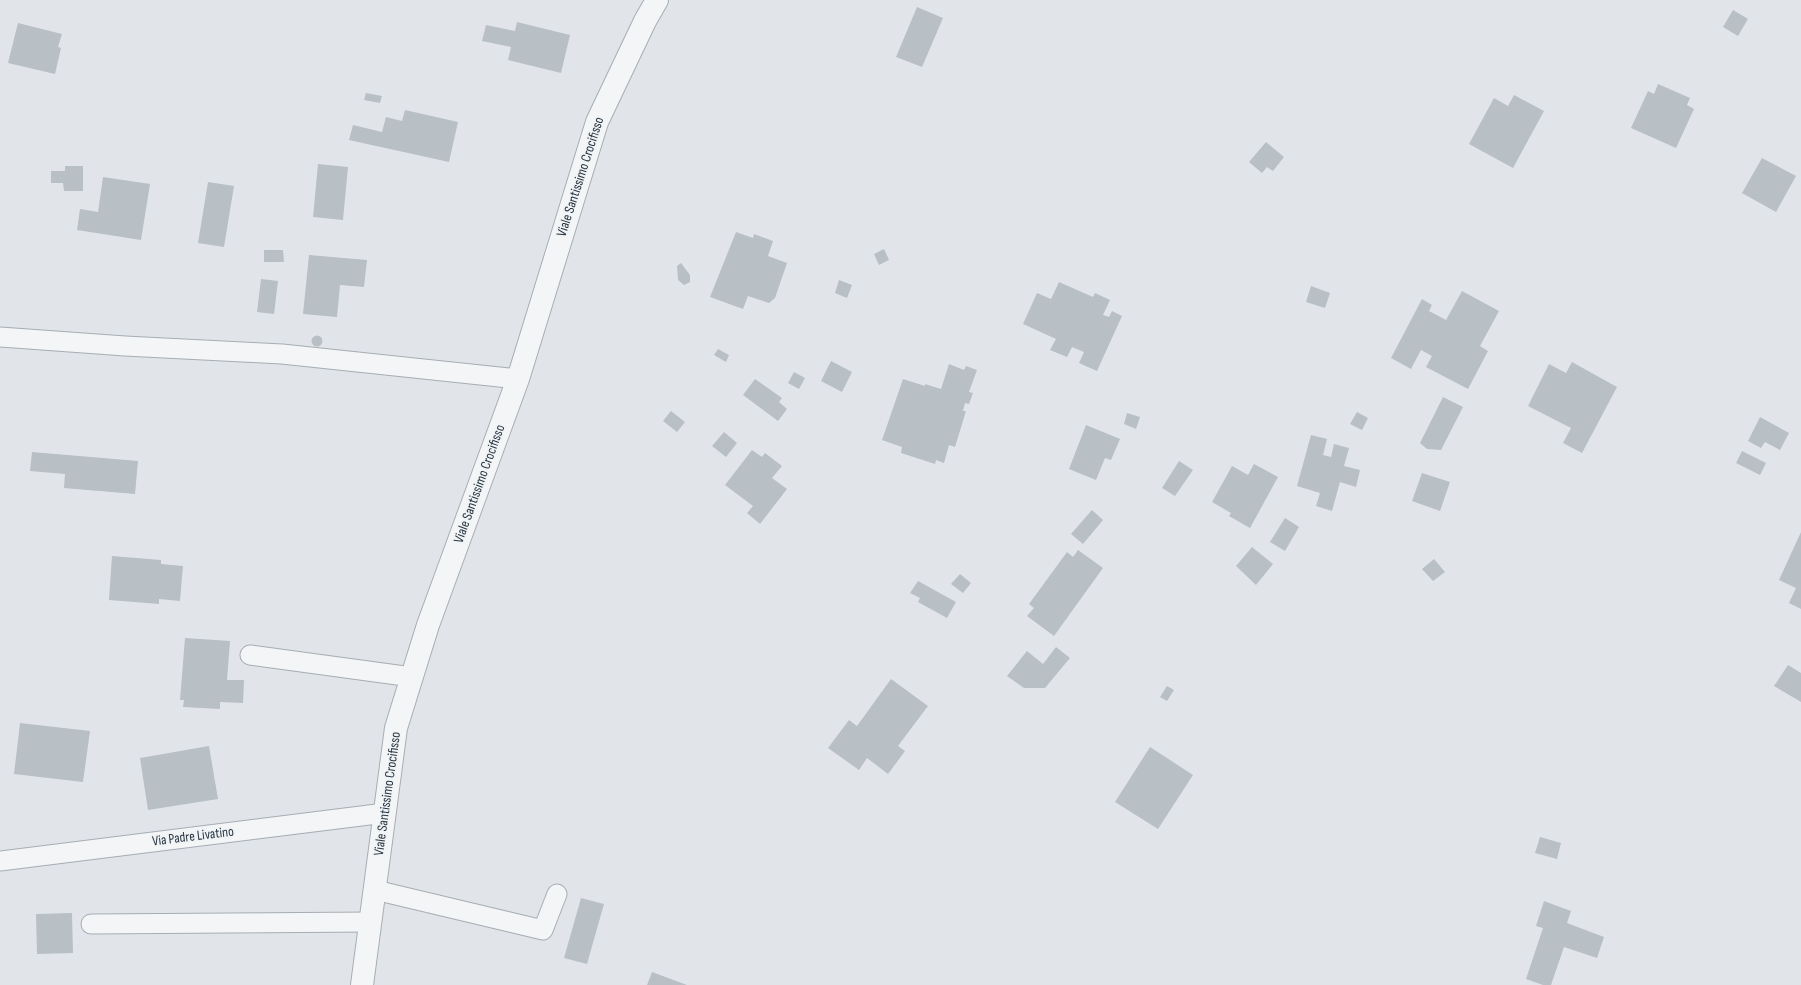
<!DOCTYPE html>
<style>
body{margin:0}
canvas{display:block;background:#e1e5e9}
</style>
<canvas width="1801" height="985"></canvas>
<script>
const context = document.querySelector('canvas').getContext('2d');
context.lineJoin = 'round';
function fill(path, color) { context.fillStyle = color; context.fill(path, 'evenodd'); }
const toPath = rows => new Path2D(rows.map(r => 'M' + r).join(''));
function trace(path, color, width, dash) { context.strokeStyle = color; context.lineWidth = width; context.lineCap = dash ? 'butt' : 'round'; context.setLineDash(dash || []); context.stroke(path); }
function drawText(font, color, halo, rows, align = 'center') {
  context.font = font + ' "Sofia Sans Condensed",sans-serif'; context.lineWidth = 3.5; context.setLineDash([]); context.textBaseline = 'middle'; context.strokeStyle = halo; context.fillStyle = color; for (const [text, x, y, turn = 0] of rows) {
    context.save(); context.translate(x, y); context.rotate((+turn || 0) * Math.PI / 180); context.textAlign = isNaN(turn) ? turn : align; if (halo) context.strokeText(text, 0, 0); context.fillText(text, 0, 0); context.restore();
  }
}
fill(toPath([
 [917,7,943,18,922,67,896,57],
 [1733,10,1748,19,1738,36,1723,27],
 [517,22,570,35,561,73,508,60,511,47,482,41,486,25,515,31],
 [18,23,62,34,58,47,61,48,55,74,8,63],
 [1658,84,1690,98,1687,105,1694,109,1676,148,1631,128,1648,91,1654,94],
 [366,93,382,96,380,103,364,100],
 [1514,95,1544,111,1513,168,1469,144,1494,98,1508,106],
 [405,110,458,122,449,162,349,140,353,125,382,132,386,117,402,121],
 [1266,142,1284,157,1273,171,1267,167,1262,173,1249,162],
 [1762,158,1796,176,1776,212,1742,193],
 [318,164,348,167,343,220,313,217],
 [65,166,83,166,83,191,64,191,63,183,51,183,51,171,65,171],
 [103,177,150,184,141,240,77,230,80,209,98,212],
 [208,182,234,186,224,247,198,243],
 [736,232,753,238,754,234,773,241,768,256,787,263,775,298,769,303,748,296,743,309,710,297],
 [884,249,889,260,879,265,874,254],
 [264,250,283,250,284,262,264,262],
 [309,255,367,260,364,287,340,285,337,317,303,314],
 [681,263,690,275,690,282,684,285,678,280,677,266],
 [261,279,278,281,274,314,257,312],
 [839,280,852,285,847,298,835,293],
 [1059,282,1093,297,1095,293,1110,300,1103,315,1109,317,1112,311,1122,316,1097,371,1079,363,1084,352,1072,347,1067,357,1050,350,1056,339,1023,324,1037,293,1051,299],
 [1311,286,1330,293,1325,308,1306,302],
 [1462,291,1499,311,1480,346,1488,351,1468,389,1426,367,1432,356,1421,350,1411,369,1391,358,1422,299,1432,305,1429,311,1446,320],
 '311.5 341a5.5 5.5 0 1 1 11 0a5.5 5.5 0 1 1-11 0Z',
 [718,349,729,355,726,362,714,355],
 [831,361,852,372,842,392,821,381],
 [1572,362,1617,387,1582,453,1563,443,1571,428,1528,406,1549,364,1566,373],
 [949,364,964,370,966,366,977,370,969,392,973,393,969,404,965,403,963,411,966,411,955,447,949,445,944,463,936,460,935,464,901,453,902,447,882,440,903,379,925,386,925,384,941,389],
 [794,372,805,378,799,389,788,383],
 [755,379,782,398,779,402,787,409,778,421,743,395],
 [1443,397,1463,407,1441,450,1427,449,1420,443],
 [671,411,685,422,677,432,663,421],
 [1357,412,1368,418,1362,430,1350,424],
 [1127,413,1140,417,1136,429,1124,424],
 [1760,417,1789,433,1780,450,1765,442,1761,448,1748,441],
 [1086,425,1120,439,1111,460,1105,458,1096,480,1069,469],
 [724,432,737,443,726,457,712,446],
 [1311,435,1327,439,1323,455,1331,457,1334,444,1349,448,1344,466,1360,470,1356,487,1340,482,1332,511,1316,506,1320,493,1297,486],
 [752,450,762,457,765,453,782,466,772,478,787,489,760,524,747,513,753,506,725,485],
 [1742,451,1766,463,1760,475,1736,463],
 [32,452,138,461,135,494,64,488,65,474,30,471],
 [1179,461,1193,470,1175,496,1162,488],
 [1254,464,1278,477,1250,528,1229,516,1231,513,1212,502,1232,466,1248,475],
 [1422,473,1450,482,1440,511,1412,501],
 [1092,510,1103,520,1083,544,1071,534],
 [1285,518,1299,527,1285,551,1270,542],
 [1801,532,1801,609,1789,603,1796,588,1779,580],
 [1252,547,1273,564,1256,585,1236,566],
 [1078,550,1103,568,1054,636,1027,616,1034,608,1029,604,1067,552,1073,557],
 [112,556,161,560,161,564,183,566,180,601,159,599,159,604,109,600],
 [1434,559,1445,572,1433,581,1422,569],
 [960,574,971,583,963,593,951,584],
 [918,581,956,602,947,618,918,602,920,598,910,593],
 [185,638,230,641,227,680,244,680,243,703,220,702,220,709,183,707,184,700,180,700],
 [1056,647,1070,658,1045,688,1024,688,1007,676,1027,651,1043,664],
 [1788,665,1801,673,1801,702,1774,686],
 [891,679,928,706,898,746,905,751,888,774,867,758,859,770,828,748,849,720,857,726],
 [1167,686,1174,690,1167,701,1160,697],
 [20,723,90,731,83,782,14,774],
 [209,746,218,799,148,810,140,758],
 [1150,747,1193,775,1158,829,1115,802],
 [1540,837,1561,843,1557,859,1535,853],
 [581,898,604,904,587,964,564,958],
 [1544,901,1571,911,1567,923,1604,937,1597,958,1564,947,1551,985,1543,985,1526,979,1543,928,1536,926],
 [72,913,73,953,37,954,36,914],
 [652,972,687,985,647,985]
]), '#b8bfc5');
const lane = toPath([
 [0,337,125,346,282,354,518,379],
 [250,655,412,677],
 [0,861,385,813],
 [375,890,543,930,557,894],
 [91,924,371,922]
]);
const street = toPath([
 [362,985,396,728,428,625,518,379,597,122,645,21,657,0]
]);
trace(lane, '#a6adb3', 21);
trace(street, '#a6adb3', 24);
trace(lane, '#f3f5f7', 19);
trace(street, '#f3f5f7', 22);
drawText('14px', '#2a3540', '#f0f4f6', [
 ["Viale Santissimo Crocifisso",581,177,-72],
 ["Viale Santissimo Crocifisso",480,484,-70],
 ["Viale Santissimo Crocifisso",388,794,-82],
 ["Via Padre Livatino",193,837,-7]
]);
</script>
